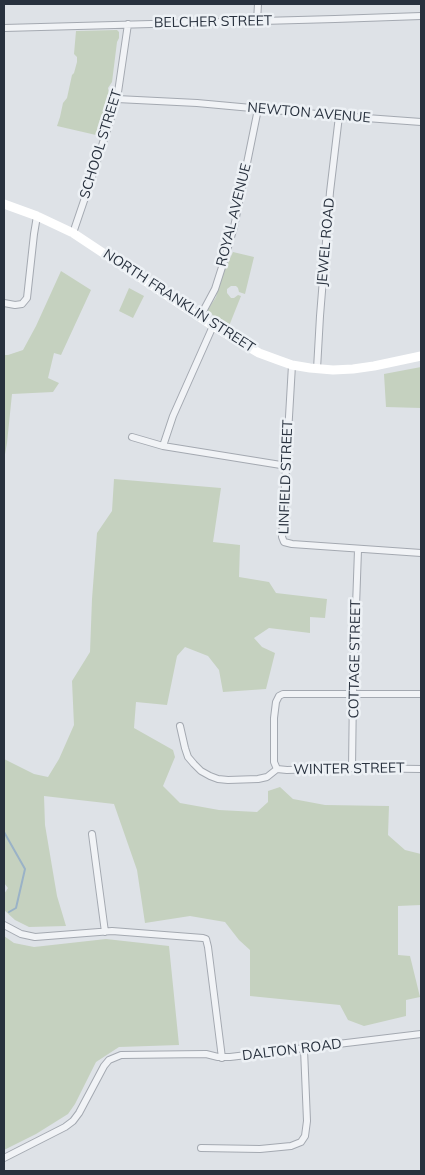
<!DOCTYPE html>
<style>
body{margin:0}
#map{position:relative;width:425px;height:1175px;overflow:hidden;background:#dee2e7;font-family:Mulish,sans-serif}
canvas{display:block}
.frame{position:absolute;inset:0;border:5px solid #28313e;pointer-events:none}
</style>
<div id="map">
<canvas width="425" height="1175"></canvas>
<div class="frame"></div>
</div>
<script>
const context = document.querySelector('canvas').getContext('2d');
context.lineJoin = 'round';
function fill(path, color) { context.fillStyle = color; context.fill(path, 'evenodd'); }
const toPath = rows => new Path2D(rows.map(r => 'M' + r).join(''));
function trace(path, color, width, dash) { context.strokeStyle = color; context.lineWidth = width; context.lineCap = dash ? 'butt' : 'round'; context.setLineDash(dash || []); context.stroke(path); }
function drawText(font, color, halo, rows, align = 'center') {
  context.font = font + ' Mulish,sans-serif'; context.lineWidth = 5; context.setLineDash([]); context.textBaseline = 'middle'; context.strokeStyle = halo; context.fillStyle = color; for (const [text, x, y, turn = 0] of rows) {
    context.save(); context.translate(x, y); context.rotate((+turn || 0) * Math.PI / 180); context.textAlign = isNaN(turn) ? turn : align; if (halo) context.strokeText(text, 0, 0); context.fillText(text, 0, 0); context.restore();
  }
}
fill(toPath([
 [117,30,119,32,119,38,117,42,112,82,108,88,109,93,108,99,97,137,96,135,57,126,60,117,63,103,67,98,72,75,74,73,77,62,77,57,74,54,76,31],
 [233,252,254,257,245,294,239,292,238,288,236,286,231,286,227,289,227,293,231,298,234,298,238,295,241,296,229,326,207,311,216,297,221,278],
 [61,271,91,290,61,355,54,353,48,378,59,383,53,392,12,394,7,443,4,460,4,355,8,355,23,350,36,326],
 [129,288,144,296,133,318,119,311],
 [421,367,421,408,386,407,384,374],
 [114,479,221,488,213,542,240,545,239,577,269,582,276,593,327,599,325,618,310,617,310,633,269,628,254,638,262,647,275,653,266,689,223,692,219,670,208,656,185,647,177,656,167,705,136,702,134,728,173,750,175,757,163,786,180,803,219,810,257,812,268,802,268,791,280,787,293,799,325,805,389,806,388,835,405,850,421,854,421,905,398,906,398,955,410,956,420,997,406,1000,406,1016,364,1026,348,1020,340,1005,250,996,250,950,239,940,225,922,190,916,145,923,137,870,114,804,44,796,45,825,57,896,66,926,29,927,15,920,4,910,4,894,8,888,4,883,4,759,34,774,48,777,59,759,74,725,72,681,90,652,92,599,97,533,112,511],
 [4,936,14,943,34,947,106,939,169,946,179,1045,119,1047,96,1062,75,1104,68,1114,36,1134,4,1150]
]), '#c5d1bf');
trace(toPath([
 [4,832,25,869,16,908,9,912]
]), '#9ab2c7', 2);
const street = toPath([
 [257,21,258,4],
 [4,28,335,19,421,16],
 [117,99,197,103,339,116,421,122],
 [73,233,89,186,117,99,128,24],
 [4,303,15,305,22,304,27,298,34,234,37,216],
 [200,317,215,289,223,264,234,227,258,109],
 [292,365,282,537,284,542,292,544,421,553],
 [317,369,320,316,330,192,339,116],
 [132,437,163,446,287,466],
 [163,446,173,416,213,326],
 [180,726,185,748,188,757,194,764,201,771,210,776,218,779,228,780,258,779,267,777,277,769],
 [352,768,353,691,358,550],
 [277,769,274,762,274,718,276,702,279,696,283,694,421,694],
 [277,769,287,770,352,768,421,769],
 [92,834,105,932],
 [4,925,21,934,35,937,112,931,203,938,206,939,208,947,222,1058],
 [201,1148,260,1149,291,1146,301,1142,305,1136,307,1121,304,1049],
 [4,1158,65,1127,73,1121,79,1113,104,1066,109,1060,121,1055,206,1054,218,1057,230,1057,421,1034]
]);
trace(street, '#a4a9b1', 8);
trace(street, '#f1f3f6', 6);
trace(toPath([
 [4,204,37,216,73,233,213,326,259,353,278,360,292,365,310,368,333,370,353,369,374,366,421,356]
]), '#fff', 9);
drawText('14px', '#28313e', '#edf1f5', [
 ["BELCHER STREET",213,22,-1],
 ["NEWTON AVENUE",309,113,5],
 ["SCHOOL STREET",101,144,-73],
 ["ROYAL AVENUE",234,215,-76],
 ["JEWEL ROAD",326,242,-85],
 ["NORTH FRANKLIN STREET",179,301,33],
 ["LINFIELD STREET",286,477,-88],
 ["COTTAGE STREET",355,659,-89],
 ["WINTER STREET",349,769,-1],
 ["DALTON ROAD",292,1050,-7]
]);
</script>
